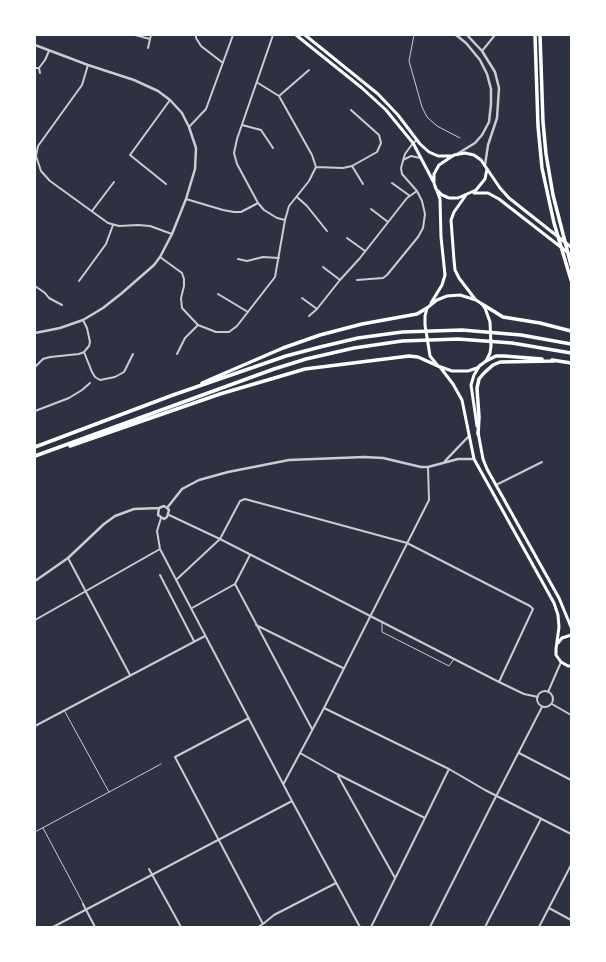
<!DOCTYPE html>
<style>
body{margin:0}
#map{position:relative;width:606px;height:962px;overflow:hidden;background:#2d3142;font-family:Signika,sans-serif}
canvas{display:block}
.frame{position:absolute;inset:0;border:36px solid #fff;pointer-events:none}
</style>
<div id="map">
<canvas width="606" height="962"></canvas>
<div class="frame"></div>
</div>
<script>
const context = document.querySelector('canvas').getContext('2d');
context.lineJoin = 'round';
const toPath = rows => new Path2D(rows.map(r => 'M' + r).join(''));
function trace(path, color, width, dash) { context.strokeStyle = color; context.lineWidth = width; context.lineCap = dash ? 'butt' : 'round'; context.setLineDash(dash || []); context.stroke(path); }
trace(toPath([
 [414,35,409,61,422,107,427,117,437,126,460,138],
 [382,622,382,632,449,666,454,659],
 [64,710,109,792],
 [43,828,83,903],
 [35,832,161,764]
]), '#caccd0', 1);
trace(toPath([
 [135,35,150,39,148,48],
 [196,35,196,38,201,46,223,63],
 [273,35,237,139,234,153,237,164,258,203,264,210,277,218,285,220],
 [150,39,151,35],
 [482,51,495,35],
 [88,65,82,85,38,146,36,156,41,171,50,181,108,223,119,226,138,225,150,226,172,234],
 [35,68,39,68,45,60,49,51],
 [39,68,40,73],
 [279,96,309,70],
 [242,125,261,130,273,148],
 [189,127,206,109,233,35],
 [403,160,411,156,420,158],
 [352,166,363,184],
 [316,167,343,168,352,166,377,152,381,143,379,135,351,110],
 [392,183,410,196],
 [166,184,130,155,170,100],
 [297,197,307,206,327,231],
 [186,199,223,210,234,212,241,212,258,203],
 [371,209,388,222],
 [92,211,114,182],
 [347,238,365,251],
 [160,257,182,273,184,279,184,286,181,298,182,308,198,325,216,332,229,332,237,326,275,277,285,220,289,206,309,181,316,167,312,155,279,96,258,83],
 [238,259,247,261,263,257,279,258],
 [323,267,340,280],
 [357,280,383,278,387,275,418,237,423,228,425,214,422,201,417,191,402,174,401,168,405,154,413,143,417,140],
 [79,281,106,244,113,225],
 [35,286,45,293,49,298,62,305],
 [218,294,248,312],
 [302,298,317,309],
 [309,316,317,309,340,280,360,258,407,198,417,191],
 [84,352,92,372,95,377,100,380,115,377,124,372,133,354],
 [177,354,185,338,198,325],
 [35,367,43,359,50,357,79,354,84,352,89,346,90,342,87,328,83,320],
 [35,411,69,398,82,390,90,383],
 [496,485,542,462],
 [169,515,220,539,499,682,524,694,538,697],
 [161,518,157,531,160,549,292,801,360,927],
 [68,558,130,675],
 [160,575,194,641],
 [176,580,220,539,240,501,245,499,407,543,530,606,533,609,499,682],
 [235,584,312,729],
 [192,608,235,584,250,555],
 [35,620,160,549],
 [256,625,343,668],
 '537 699a8 8 0 1 1 16 0a8 8 0 1 1-16 0Z',
 [548,692,561,662],
 [552,704,571,715],
 [324,708,449,769,485,790,571,834],
 [249,718,175,757,263,924],
 [35,726,205,636],
 [300,753,337,774,425,818],
 [519,753,571,780],
 [338,776,395,878],
 [284,783,324,708,429,500,428,467],
 [149,869,181,927],
 [83,904,95,927],
 [549,908,571,920],
 [53,927,292,801],
 [258,927,263,924,274,915,336,883],
 [371,927,425,818,449,769],
 [430,927,489,810,542,707],
 [485,927,541,819],
 [539,927,571,865]
]), '#caccd0', 2);
trace(toPath([
 [456,35,466,43,480,60,487,74,491,89,491,104,489,122,482,135,475,143,457,154],
 [467,35,482,51,495,72,499,88,497,118,488,145,485,165],
 [35,45,88,65,134,80,158,91,170,100,182,113,189,127,196,148,195,169,186,199,172,234,160,257,154,265,122,293,103,308,83,320,60,328,35,333],
 [445,461,469,436],
 [167,508,182,489,199,480,228,472,289,460,364,457,383,458,421,467,428,467,458,459,474,459],
 [35,581,68,558,104,524,115,516,134,509,159,508,164,506,167,508,169,510,167,517,164,519,158,515,159,508]
]), '#caccd0', 2.5);
trace(toPath([
 [296,35,362,88,386,110,413,143,433,181],
 [305,35,378,94,398,115,420,144,429,152,438,156,451,156],
 [487,169,485,179,476,190,458,198,449,198,442,195,436,189,434,183,434,174,439,165,454,155,465,153,474,155,481,160,500,188,509,198,571,247],
 [474,193,488,193,499,199,571,255],
 [466,195,454,212,451,220,454,260,455,270,459,278,475,299],
 [460,295,476,300,482,304,485,308,490,322,491,346,490,353,486,361,477,368,468,371,452,371,438,366,430,356,425,325,425,316,427,308,437,300,447,296,460,295],
 [431,303,442,285,445,275,441,237,440,199,437,191],
 [440,367,453,384,462,400,474,459,554,603,558,615,559,627,556,649,556,655,561,662,568,666,571,666],
 [477,426,471,385,474,375,480,365],
 [478,432,483,459,487,469,559,598,571,627],
 [558,643,562,638,571,635]
]), '#fff', 3);
trace(toPath([
 [535,35,538,126,542,168,554,223,571,280],
 [540,35,543,122,546,154,553,195,571,265],
 [482,304,503,317,540,323,571,331],
 [552,360,571,363],
 [486,361,496,356,504,356,542,359],
 [202,383,283,348,320,335,362,324,417,314,427,308],
 [478,434,479,417,477,388,479,379,484,373,493,365,500,362,554,361],
 [70,446,220,394,305,369,409,356,418,357,438,366],
 [35,447,173,395,286,356,320,347,358,338,402,332,462,330,521,335,571,344],
 [35,456,274,369,306,359,354,348,402,341,458,339,512,343,571,353]
]), '#fff', 3.5);
</script>
